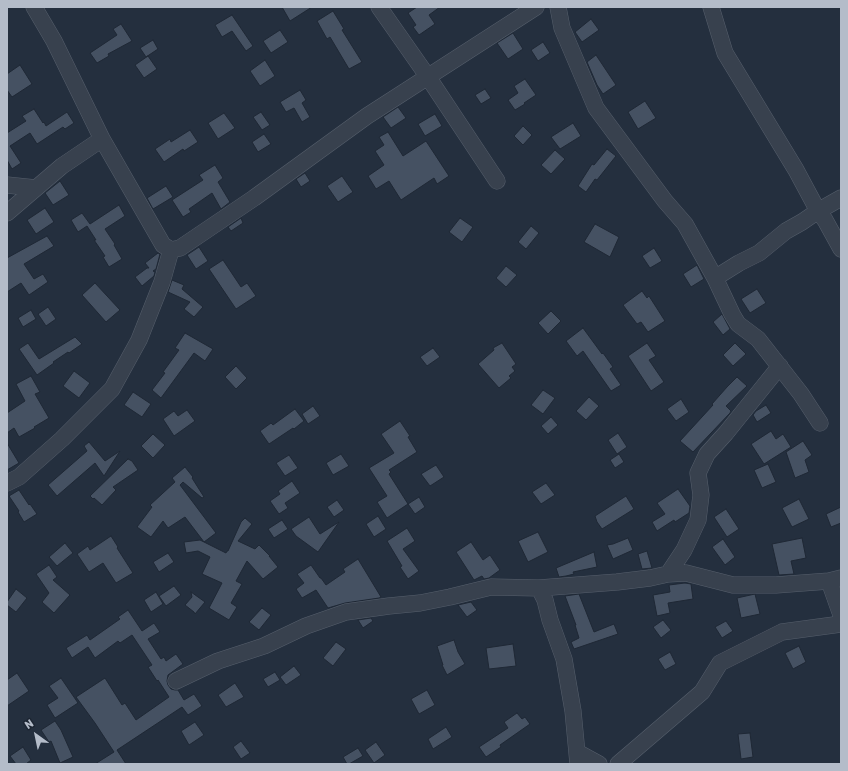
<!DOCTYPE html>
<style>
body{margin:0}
#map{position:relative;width:848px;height:771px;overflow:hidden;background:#242f3e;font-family:Rubik,sans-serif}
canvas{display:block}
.frame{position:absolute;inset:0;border:8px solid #b4bcc9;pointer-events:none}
.north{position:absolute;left:16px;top:715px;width:40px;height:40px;-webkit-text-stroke:3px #1d2633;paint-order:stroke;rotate:327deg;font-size:11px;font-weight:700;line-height:16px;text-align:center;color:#b4bcc9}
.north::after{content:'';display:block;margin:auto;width:14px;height:18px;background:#b4bcc9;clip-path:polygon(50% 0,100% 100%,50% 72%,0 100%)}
</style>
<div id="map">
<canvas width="848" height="771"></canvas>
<div class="frame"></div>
<div class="north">N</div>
</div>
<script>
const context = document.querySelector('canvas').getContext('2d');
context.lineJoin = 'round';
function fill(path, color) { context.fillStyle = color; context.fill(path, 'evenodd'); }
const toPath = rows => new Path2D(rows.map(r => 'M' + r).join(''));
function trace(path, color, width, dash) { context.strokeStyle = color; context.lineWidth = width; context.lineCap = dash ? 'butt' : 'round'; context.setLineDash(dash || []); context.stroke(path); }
const building = toPath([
 [282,7,312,7,290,21,282,7],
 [417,7,440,7,429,15,435,24,419,35,413,27,416,25,408,13,417,7],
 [333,11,344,29,342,30,362,62,349,69,330,37,327,39,317,21,333,11],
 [232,15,253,46,246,51,232,31,222,37,215,25,232,15],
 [591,19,599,30,582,42,575,32,591,19],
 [121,24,132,41,108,54,109,56,97,63,90,53,117,35,113,29,121,24],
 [280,30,288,42,271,53,263,41,280,30],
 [513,33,523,49,508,59,497,43,513,33],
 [153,40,158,49,146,57,140,48,153,40],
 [543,42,550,53,538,61,531,50,543,42],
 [596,55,616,85,603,94,597,85,587,62,596,55],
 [148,56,157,69,144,78,135,65,148,56],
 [265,60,275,76,260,86,250,71,265,60],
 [20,65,32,84,12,97,7,90,7,74,20,65],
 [525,79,536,95,524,103,525,104,515,110,508,100,518,93,514,86,525,79],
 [485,89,491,98,481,104,475,95,485,89],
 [300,90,306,100,302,103,310,117,302,122,294,108,286,112,280,102,300,90],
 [645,101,656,118,638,129,628,112,645,101],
 [398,107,406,118,391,128,383,117,398,107],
 [34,109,43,123,44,122,46,126,67,112,74,123,65,129,63,127,37,144,30,133,10,146,21,163,12,169,7,160,7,133,26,121,22,116,34,109],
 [261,112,270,125,262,130,253,117,261,112],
 [224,113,235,128,218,139,208,123,224,113],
 [435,114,442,126,425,136,418,124,435,114],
 [573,123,581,136,560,149,551,137,573,123],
 [523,126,532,135,523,145,514,136,523,126],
 [190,130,198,142,184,151,183,149,164,162,155,149,170,139,171,142,190,130],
 [388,132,403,156,426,141,449,176,437,184,434,178,401,200,389,181,376,189,368,176,384,165,375,151,384,145,379,137,388,132],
 [264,134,271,144,258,152,252,142,264,134],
 [607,149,616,156,597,180,595,179,586,192,578,186,592,164,594,165,607,149],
 [555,150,565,159,551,174,541,165,555,150],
 [215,165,223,178,218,182,230,202,221,209,212,193,189,209,191,212,183,217,172,200,203,180,199,175,215,165],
 [305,173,310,181,301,187,296,179,305,173],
 [342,176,353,192,338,202,327,186,342,176],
 [60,181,69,195,53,205,45,193,60,181],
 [166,186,173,197,153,209,147,198,166,186],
 [119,205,125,216,105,229,115,244,114,245,122,259,109,267,103,257,105,256,94,240,96,240,87,226,78,232,71,220,82,213,90,224,119,205],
 [45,208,54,222,36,234,27,220,45,208],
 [241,218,243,223,231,231,228,227,241,218],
 [460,218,473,227,462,242,449,232,460,218],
 [595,224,619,237,610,257,584,242,595,224],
 [531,226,539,233,526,249,518,242,531,226],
 [47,236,54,246,24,264,34,279,43,274,48,282,29,295,21,283,7,292,7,258,47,236],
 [199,247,208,261,196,269,187,255,199,247],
 [654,248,662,261,650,268,642,256,654,248],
 [158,253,160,254,156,269,153,271,155,272,154,276,142,286,135,277,147,268,149,268,145,263,158,253],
 [223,260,241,287,247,283,256,296,236,309,209,269,223,260],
 [697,265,704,279,691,287,683,274,697,265],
 [506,266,517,275,506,287,496,278,506,266],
 [172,280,184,285,182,289,203,307,194,317,184,309,190,302,168,292,172,280],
 [95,283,120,310,106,322,82,295,95,283],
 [757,289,766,303,750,313,741,299,757,289],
 [642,291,647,298,649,296,665,321,648,332,641,322,637,324,623,305,642,291],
 [48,307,56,319,46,326,38,314,48,307],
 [31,310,36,319,23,327,18,318,31,310],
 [551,311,561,321,548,334,538,323,551,311],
 [722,314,730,329,723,335,713,322,722,314],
 [583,328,602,354,603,353,613,367,610,369,621,385,611,391,583,351,577,356,566,341,583,328],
 [185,333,213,349,205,361,194,353,161,398,152,390,165,373,163,372,179,350,175,348,185,333],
 [75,337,82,344,69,353,68,352,53,362,54,363,37,375,19,349,28,343,39,359,75,337],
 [502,343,516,364,512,367,515,371,509,376,511,378,499,388,478,364,494,350,493,348,502,343],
 [647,343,656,356,649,360,664,382,651,391,628,356,647,343],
 [735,343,746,354,733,366,723,355,735,343],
 [433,348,440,357,427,366,420,357,433,348],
 [236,366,247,378,236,389,225,377,236,366],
 [74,371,90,383,79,398,63,386,74,371],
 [31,376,40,392,35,394,49,418,34,427,35,428,19,437,14,428,7,433,7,413,25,401,16,384,31,376],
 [737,377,747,386,726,406,731,411,730,413,693,452,680,441,713,405,712,404,727,387,737,377],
 [543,390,555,398,543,414,531,405,543,390],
 [133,392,151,404,142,417,124,405,133,392],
 [589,397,599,406,586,420,576,411,589,397],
 [681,399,689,412,676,421,667,409,681,399],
 [766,405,771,413,757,422,753,415,756,411,766,405],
 [313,406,320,416,308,424,302,414,313,406],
 [295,409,304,421,294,429,293,428,269,444,260,431,271,423,273,425,295,409],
 [187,410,195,421,174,436,163,419,174,411,178,416,187,410],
 [551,417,558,425,548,434,541,426,551,417],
 [400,421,410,436,408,437,417,452,389,470,391,472,389,474,408,504,387,518,377,502,387,496,369,468,394,453,381,434,400,421],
 [771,431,776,439,783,434,791,447,764,464,751,444,771,431],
 [618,433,627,447,617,454,608,440,618,433],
 [153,434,165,445,153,458,141,446,153,434],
 [803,441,812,455,805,460,809,472,795,478,786,452,803,441],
 [89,442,105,461,120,451,104,476,95,463,57,496,48,485,87,451,84,446,89,442],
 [7,443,19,463,7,470,7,443],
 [341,454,349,466,333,475,326,463,341,454],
 [619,454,624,462,615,468,610,460,619,454],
 [289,455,298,468,285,476,276,463,289,455],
 [128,459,132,461,138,470,113,487,116,490,102,505,94,498,93,499,90,496,128,459],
 [768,464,776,482,762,488,754,470,768,464],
 [436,465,444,477,430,486,421,474,436,465],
 [185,467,193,477,192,478,204,497,202,498,183,482,180,485,216,533,204,542,185,517,168,528,163,521,151,537,137,527,152,507,150,505,175,482,172,478,185,467],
 [292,481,300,493,285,503,288,508,279,514,270,501,280,494,278,491,292,481],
 [546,483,555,495,541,504,532,492,546,483],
 [678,489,690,506,689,513,675,522,674,520,657,531,652,522,665,514,657,503,678,489],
 [19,490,29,505,30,504,37,514,24,522,18,512,19,511,9,496,19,490],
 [626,496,634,509,602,529,597,522,595,516,626,496],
 [419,497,425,507,415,514,408,504,419,497],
 [799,499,809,519,792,527,782,508,799,499],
 [337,500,344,510,334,517,327,507,337,500],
 [841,507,841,523,831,527,826,514,841,507],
 [726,509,739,529,727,537,714,517,726,509],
 [378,516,386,529,374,537,366,524,378,516],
 [309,517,320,534,339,522,318,552,296,536,291,529,309,517],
 [245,518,252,524,238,541,255,549,259,545,270,556,269,556,278,567,263,579,247,561,236,581,242,584,231,603,237,607,229,620,209,608,222,583,202,574,210,557,198,551,186,553,184,542,200,540,226,553,227,551,228,551,241,522,245,518],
 [282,520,288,529,274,538,268,529,282,520],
 [407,528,415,541,403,549,419,571,408,579,400,567,402,566,387,541,407,528],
 [538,532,548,552,528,562,518,541,538,532],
 [111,536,118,547,117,548,133,573,116,583,103,563,89,572,77,554,88,546,90,550,111,536],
 [628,538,633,550,613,559,607,545,613,544,628,538],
 [802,538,806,558,791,561,794,574,779,575,772,544,802,538],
 [723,539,735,557,725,565,712,547,723,539],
 [471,542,483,560,490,555,500,570,489,578,484,579,482,576,474,580,456,552,471,542],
 [65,543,73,553,57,566,49,557,65,543],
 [647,551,652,568,642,569,638,554,647,551],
 [594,552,597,567,573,572,574,574,566,576,559,577,556,568,594,552],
 [168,553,174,562,159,572,153,562,168,553],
 [358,559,381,597,379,598,345,603,328,608,316,590,302,598,296,589,304,583,297,574,311,565,320,578,321,578,326,585,345,572,343,569,358,559],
 [49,565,57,577,53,580,70,595,54,613,42,602,49,593,36,574,49,565],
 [685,583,691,584,693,599,668,603,670,613,657,616,653,595,670,592,669,585,685,583],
 [174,586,181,595,166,606,159,596,174,586],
 [16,589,27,598,16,612,7,605,7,602,16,589],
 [156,592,163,604,151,612,144,600,156,592],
 [191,592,205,602,195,614,194,612,185,605,192,597,191,592],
 [579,594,594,632,614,624,618,634,574,649,571,642,579,638,575,625,576,625,565,596,579,594],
 [755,594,760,614,741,618,737,598,755,594],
 [471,602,477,610,467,617,458,605,471,602],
 [262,608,271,615,259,630,249,622,262,608],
 [128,610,142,631,154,623,160,632,148,639,161,659,164,657,166,661,176,654,183,664,168,675,167,681,168,685,171,689,175,690,178,690,184,700,194,694,202,706,188,715,182,707,117,750,126,764,95,764,114,752,95,723,76,697,105,678,122,705,125,703,136,720,169,697,158,680,157,681,148,667,152,665,132,635,120,643,118,641,95,658,88,647,72,658,66,648,87,635,90,640,120,619,118,617,128,610],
 [371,618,373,621,363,628,358,620,371,618],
 [663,620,671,630,661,638,653,627,663,620],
 [726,621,733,631,722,638,715,627,726,621],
 [454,640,458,652,465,664,447,675,442,665,443,665,437,646,454,640],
 [336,642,346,649,333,666,323,658,336,642],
 [513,644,516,666,489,669,486,648,513,644],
 [799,646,806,662,793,669,785,653,799,646],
 [670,652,676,664,665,670,658,659,670,652],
 [294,666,301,675,286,685,280,677,294,666],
 [275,672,280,680,268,687,263,679,275,672],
 [17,673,29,691,7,706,7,680,17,673],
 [61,678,78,703,55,718,47,705,58,698,49,686,61,678],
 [235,683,244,697,226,707,218,695,235,683],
 [427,690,435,705,419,714,411,699,427,690],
 [517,713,522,719,525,717,530,724,500,745,501,747,486,757,479,747,508,728,504,722,517,713],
 [55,721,61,730,73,757,60,763,51,741,49,742,41,730,55,721],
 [195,722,204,735,189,745,181,731,195,722],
 [446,727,452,737,433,749,428,739,446,727],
 [750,733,753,757,741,759,738,734,750,733],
 [241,741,250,753,241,759,233,747,241,741],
 [376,742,385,755,374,763,365,750,376,742],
 [23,747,31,760,26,764,16,764,10,756,23,747],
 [358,748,363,756,349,764,347,764,343,757,358,748]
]);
fill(building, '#455162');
trace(building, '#1f2835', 1);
const minor = toPath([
 [34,7,54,41,102,139,163,245,171,250,180,248,254,198,367,116,536,7],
 [379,7,428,77,497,181],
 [558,7,562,28,596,108,665,201,685,224,715,278,732,314,738,324,758,339,801,394,820,423],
 [711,7,725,53,796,170,818,211,841,198],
 [7,185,36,188],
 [7,213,62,166,102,139],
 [715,278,739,263,759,253,786,231,802,222,818,211,825,220,841,249],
 [7,483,19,477,62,439,112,389,139,340,162,282,171,250],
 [668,574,684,550,698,520,701,495,698,473,707,454,726,433,780,366],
 [829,581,841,615],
 [539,588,545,600,550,620,564,659,573,711,578,764],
 [176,681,218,661,264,646,306,626,346,612,389,606,420,603,450,597,491,587,539,588,617,582,650,578,668,574,686,573,733,585,776,585,829,581,841,578],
 [577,752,599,764],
 [618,764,702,692,720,663,782,632,841,624]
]);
trace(minor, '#565f6c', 17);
trace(minor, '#38414e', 16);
</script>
